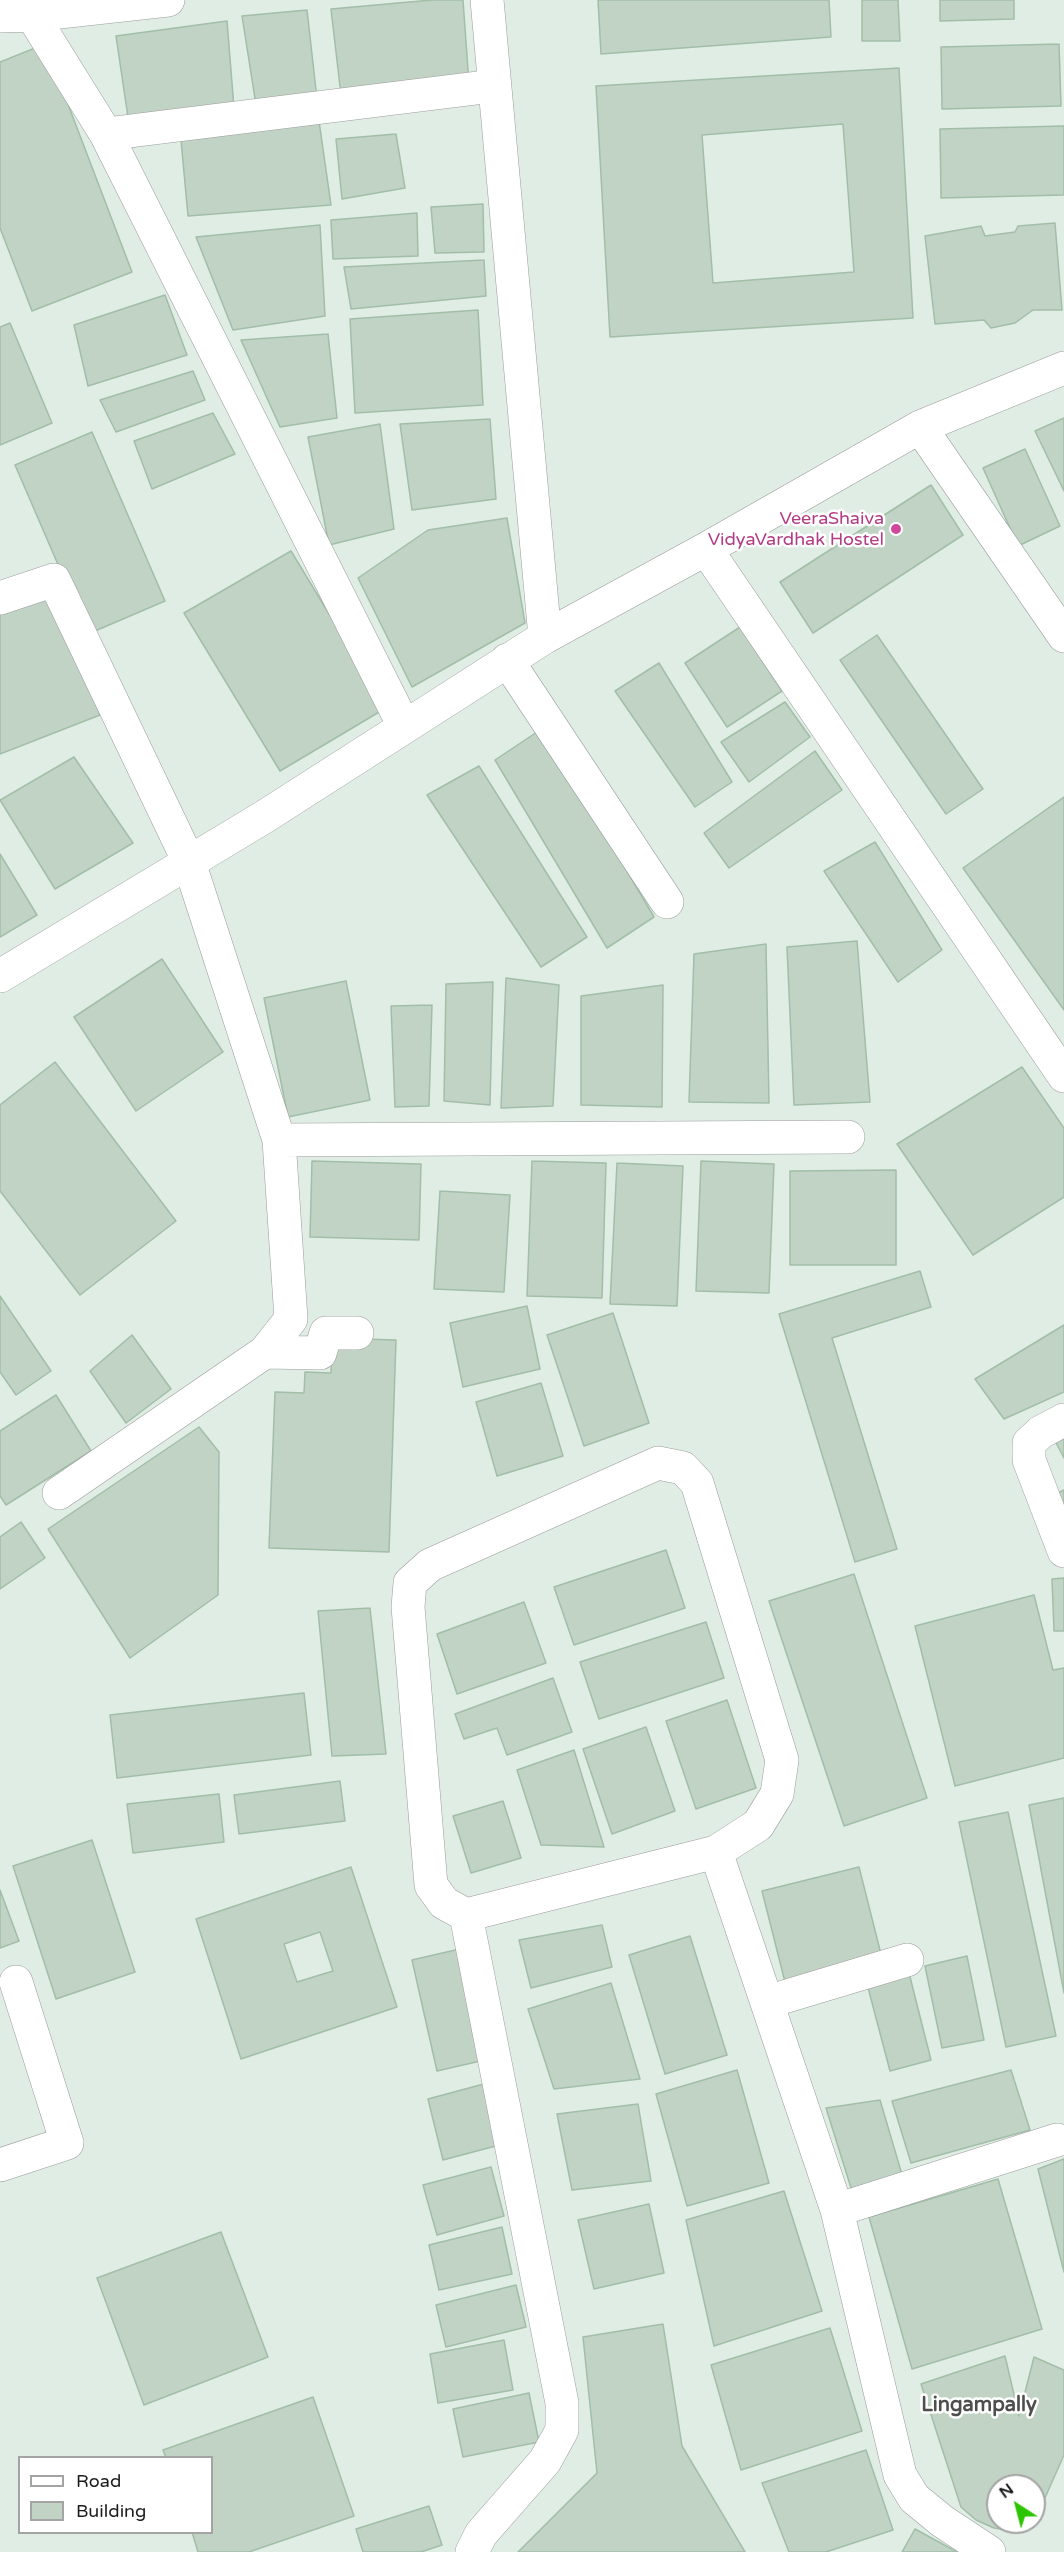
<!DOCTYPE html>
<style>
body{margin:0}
#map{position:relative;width:1064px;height:2552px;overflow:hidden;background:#dfede5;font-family:"Varela Round",sans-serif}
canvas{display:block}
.legend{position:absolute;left:18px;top:2456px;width:195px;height:78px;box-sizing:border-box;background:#fff;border:2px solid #a4a4a4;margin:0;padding:8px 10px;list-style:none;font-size:18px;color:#1b1b1b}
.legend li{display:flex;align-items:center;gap:12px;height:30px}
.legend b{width:30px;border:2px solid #a4a4a4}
.north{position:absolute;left:986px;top:2474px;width:60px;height:60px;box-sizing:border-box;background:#fff;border:2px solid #a4a4a4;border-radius:50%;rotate:324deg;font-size:16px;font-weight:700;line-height:24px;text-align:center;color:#1b1b1b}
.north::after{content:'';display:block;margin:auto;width:21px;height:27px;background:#2bc500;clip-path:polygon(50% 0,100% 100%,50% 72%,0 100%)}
</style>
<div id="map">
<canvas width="1064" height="2552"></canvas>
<ul class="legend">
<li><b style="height:8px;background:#fff"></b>Road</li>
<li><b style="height:16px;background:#c0d3c4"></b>Building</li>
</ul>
<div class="north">N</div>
</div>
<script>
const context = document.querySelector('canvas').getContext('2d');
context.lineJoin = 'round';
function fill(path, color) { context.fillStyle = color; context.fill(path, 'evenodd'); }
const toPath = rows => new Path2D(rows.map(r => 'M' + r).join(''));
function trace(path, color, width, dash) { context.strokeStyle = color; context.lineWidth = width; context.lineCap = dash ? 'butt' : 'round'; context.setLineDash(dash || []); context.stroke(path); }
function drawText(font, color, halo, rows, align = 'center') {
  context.font = font + ' "Varela Round",sans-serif'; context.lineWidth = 5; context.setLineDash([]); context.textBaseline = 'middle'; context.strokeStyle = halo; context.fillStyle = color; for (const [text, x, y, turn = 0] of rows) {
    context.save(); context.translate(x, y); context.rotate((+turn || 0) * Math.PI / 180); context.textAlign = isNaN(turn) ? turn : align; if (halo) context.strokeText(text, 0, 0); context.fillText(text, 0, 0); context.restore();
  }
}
const building = toPath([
 [432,0,463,0,469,84,341,95,331,9,432,0],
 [598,0,829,0,831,37,601,54,598,0],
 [862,0,898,0,900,41,862,41,862,0],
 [940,0,1014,0,1014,19,940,21,940,0],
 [307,10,317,99,256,105,242,16,307,10],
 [227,21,234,108,129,124,116,36,227,21],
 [45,44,132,272,32,311,0,228,0,62,45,44],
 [1059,44,1061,106,942,109,941,47,1059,44],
 [899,68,913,318,610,337,596,86,899,68],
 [843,124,854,272,713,283,702,135,843,124],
 [318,114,331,205,188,216,180,129,318,114],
 [1064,126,1064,195,941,198,940,129,1064,126],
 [396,134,405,188,342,199,336,139,396,134],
 [483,204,484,252,435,253,431,207,483,204],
 [417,213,418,256,333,259,331,220,417,213],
 [1055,223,1062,310,1033,310,1015,323,991,328,984,320,935,324,925,236,981,226,985,236,1015,232,1018,226,1055,223],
 [320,225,325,316,233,330,196,237,320,225],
 [484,260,486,296,351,309,344,267,484,260],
 [165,295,187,355,88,386,74,325,165,295],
 [478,310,483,405,355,413,350,319,478,310],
 [10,323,52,423,0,445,0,327,10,323],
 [328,334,337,418,280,427,241,340,328,334],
 [193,371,205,400,116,432,100,400,193,371],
 [213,413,235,454,152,489,134,441,213,413],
 [1064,418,1064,491,1035,431,1064,418],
 [490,419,496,499,412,510,400,424,490,419],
 [380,424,394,529,329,545,308,437,380,424],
 [92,432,165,601,88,634,15,465,92,432],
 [1025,449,1060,526,1018,546,983,468,1025,449],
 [931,485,963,535,813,633,780,582,931,485],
 [507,518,525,623,412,687,358,578,428,530,507,518],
 [291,551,386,708,280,771,184,613,291,551],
 [50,587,100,715,0,754,0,607,50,587],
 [740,627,782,691,727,727,685,663,740,627],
 [877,635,983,789,946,814,840,660,877,635],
 [659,663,732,782,695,807,615,691,659,663],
 [785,702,810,737,749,782,721,742,785,702],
 [543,728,654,917,607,948,495,760,543,728],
 [815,751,842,790,729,868,704,833,815,751],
 [74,757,133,843,55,889,0,800,74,757],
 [479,766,587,937,541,967,427,795,479,766],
 [1064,797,1064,1010,963,868,1064,797],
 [875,842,942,950,898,982,824,871,875,842],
 [0,854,37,915,0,937,0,854],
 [857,941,870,1102,794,1105,787,947,857,941],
 [766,944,769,1103,689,1102,694,954,766,944],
 [162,959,223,1052,136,1111,74,1017,162,959],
 [506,978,559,985,553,1106,501,1108,506,978],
 [346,981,370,1100,288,1117,264,998,346,981],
 [493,982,490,1105,444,1101,446,984,493,982],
 [663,985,662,1107,581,1105,581,996,663,985],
 [432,1005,429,1106,395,1107,391,1006,432,1005],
 [55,1062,176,1221,80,1295,0,1191,0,1105,55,1062],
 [1022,1067,1064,1128,1064,1197,973,1255,897,1144,1022,1067],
 [312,1161,421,1164,419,1240,310,1237,312,1161],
 [532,1161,606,1163,602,1298,527,1296,532,1161],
 [701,1161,774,1164,769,1293,696,1291,701,1161],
 [617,1163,683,1166,677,1306,610,1304,617,1163],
 [896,1170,896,1265,790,1265,790,1171,896,1170],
 [440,1191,510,1195,504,1292,434,1289,440,1191],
 [920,1271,931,1307,832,1338,897,1549,855,1562,779,1314,920,1271],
 [0,1296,51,1371,16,1395,0,1372,0,1296],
 [527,1306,540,1369,463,1387,450,1323,527,1306],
 [613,1313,649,1423,584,1446,547,1335,613,1313],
 [1064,1325,1064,1392,1004,1419,975,1379,1064,1325],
 [132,1335,171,1389,126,1423,90,1371,132,1335],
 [332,1338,396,1340,389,1552,269,1548,275,1392,304,1393,305,1372,331,1373,332,1338],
 [541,1383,563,1456,497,1476,476,1402,541,1383],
 [56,1395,91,1451,6,1505,0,1496,0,1431,56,1395],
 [199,1427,219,1452,218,1595,130,1658,48,1529,199,1427],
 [1064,1429,1064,1458,1052,1435,1064,1429],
 [1064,1490,1064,1506,1058,1493,1064,1490],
 [21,1522,45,1558,0,1589,0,1537,21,1522],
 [666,1550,685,1608,574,1645,554,1587,666,1550],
 [854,1574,927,1798,844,1826,769,1601,854,1574],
 [1064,1578,1064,1631,1054,1631,1052,1579,1064,1578],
 [1034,1595,1053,1670,1064,1668,1064,1758,955,1786,915,1626,1034,1595],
 [524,1602,546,1663,457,1694,437,1634,524,1602],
 [370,1608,386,1754,332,1756,318,1611,370,1608],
 [706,1622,724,1678,599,1719,580,1662,706,1622],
 [553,1678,572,1732,507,1755,497,1728,464,1739,455,1714,553,1678],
 [304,1693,311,1755,117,1778,110,1715,304,1693],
 [727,1700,756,1788,696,1809,666,1721,727,1700],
 [646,1727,675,1811,612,1834,583,1749,646,1727],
 [574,1750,604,1847,541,1845,517,1770,574,1750],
 [340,1781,345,1821,239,1834,234,1795,340,1781],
 [219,1794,224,1842,133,1853,127,1804,219,1794],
 [1064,1798,1064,1993,1029,1805,1064,1798],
 [503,1801,521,1858,471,1873,453,1816,503,1801],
 [1008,1812,1056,2036,1006,2047,959,1822,1008,1812],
 [92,1840,135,1972,56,1999,13,1866,92,1840],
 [351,1867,397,2007,241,2059,196,1919,351,1867],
 [320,1932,333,1971,297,1982,284,1944,320,1932],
 [859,1867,882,1958,785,1982,762,1891,859,1867],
 [0,1890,19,1941,0,1948,0,1890],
 [602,1925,612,1967,531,1988,519,1940,602,1925],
 [690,1936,727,2055,665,2074,629,1955,690,1936],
 [464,1948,489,2059,437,2071,412,1960,464,1948],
 [967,1956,984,2040,942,2048,925,1966,967,1956],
 [908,1969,931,2060,890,2071,866,1980,908,1969],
 [611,1983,640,2079,554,2089,528,2009,611,1983],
 [737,2070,769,2183,687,2206,656,2094,737,2070],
 [1011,2070,1030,2130,911,2163,892,2101,1011,2070],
 [491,2082,507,2143,443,2160,428,2099,491,2082],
 [880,2100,903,2178,852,2191,826,2108,880,2100],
 [638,2104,651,2181,572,2190,557,2114,638,2104],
 [1064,2159,1064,2272,1038,2169,1064,2159],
 [491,2167,504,2216,437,2235,423,2185,491,2167],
 [998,2179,1042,2329,912,2369,869,2217,998,2179],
 [784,2191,822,2311,714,2346,686,2220,784,2191],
 [649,2204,664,2273,594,2289,578,2220,649,2204],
 [502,2227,512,2274,439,2290,429,2245,502,2227],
 [221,2232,268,2357,144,2405,97,2278,221,2232],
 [516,2285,526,2327,446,2347,436,2305,516,2285],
 [663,2324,682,2446,745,2552,518,2552,597,2473,583,2337,663,2324],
 [830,2328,862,2431,741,2470,711,2365,830,2328],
 [504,2340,513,2390,438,2403,430,2354,504,2340],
 [1005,2356,1019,2416,1034,2357,1064,2370,1064,2455,1033,2525,1014,2531,994,2528,976,2520,961,2507,921,2384,1005,2356],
 [998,2486,1034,2486,1034,2522,998,2522,998,2486],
 [529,2393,539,2442,463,2457,453,2409,529,2393],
 [313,2397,354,2516,249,2552,198,2552,192,2532,212,2532,212,2458,166,2458,163,2450,313,2397],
 [866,2450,893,2530,826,2552,789,2552,762,2483,866,2450],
 [429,2506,442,2545,421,2552,363,2552,356,2529,429,2506],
 [915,2529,957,2552,902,2552,915,2529]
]);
fill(building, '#c0d3c4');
trace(building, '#a2bea8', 1.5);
const minor = toPath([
 [487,0,545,637],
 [32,15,106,134,404,726],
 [0,16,32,15,168,0],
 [106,134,493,86],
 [920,427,1064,636],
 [706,549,1064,1076],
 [0,598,54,580,189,862,279,1140,291,1319,265,1352,59,1493],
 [507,660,667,902],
 [0,976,264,817,545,637,706,549,920,427,1064,368],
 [279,1140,848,1137],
 [265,1352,320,1353,326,1333,357,1333],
 [1064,1420,1041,1432,1029,1443,1029,1460,1064,1551],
 [466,1915,716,1852],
 [767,2002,907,1960],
 [0,2165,67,2143,16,1982],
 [837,2210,1057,2140],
 [472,2552,481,2534,545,2461,562,2430,562,2403,466,1915,444,1903,431,1885,408,1607,410,1583,430,1565,658,1463,683,1468,697,1483,782,1760,777,1794,758,1825,716,1852,837,2210,900,2475,914,2498,942,2521,989,2552]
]);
trace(minor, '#9c9c9c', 34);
trace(minor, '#fff', 33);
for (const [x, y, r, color] of [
 [896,529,6,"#d1479c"]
]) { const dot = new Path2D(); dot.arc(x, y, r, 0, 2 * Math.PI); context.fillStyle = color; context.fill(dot); trace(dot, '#fff', 2); }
drawText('18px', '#b23c85', '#fff', [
 ["VeeraShaiva",884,519],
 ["VidyaVardhak Hostel",884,540]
], 'right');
drawText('bold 20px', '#4e4e4e', '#fff', [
 ["Lingampally",979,2406]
]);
</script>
